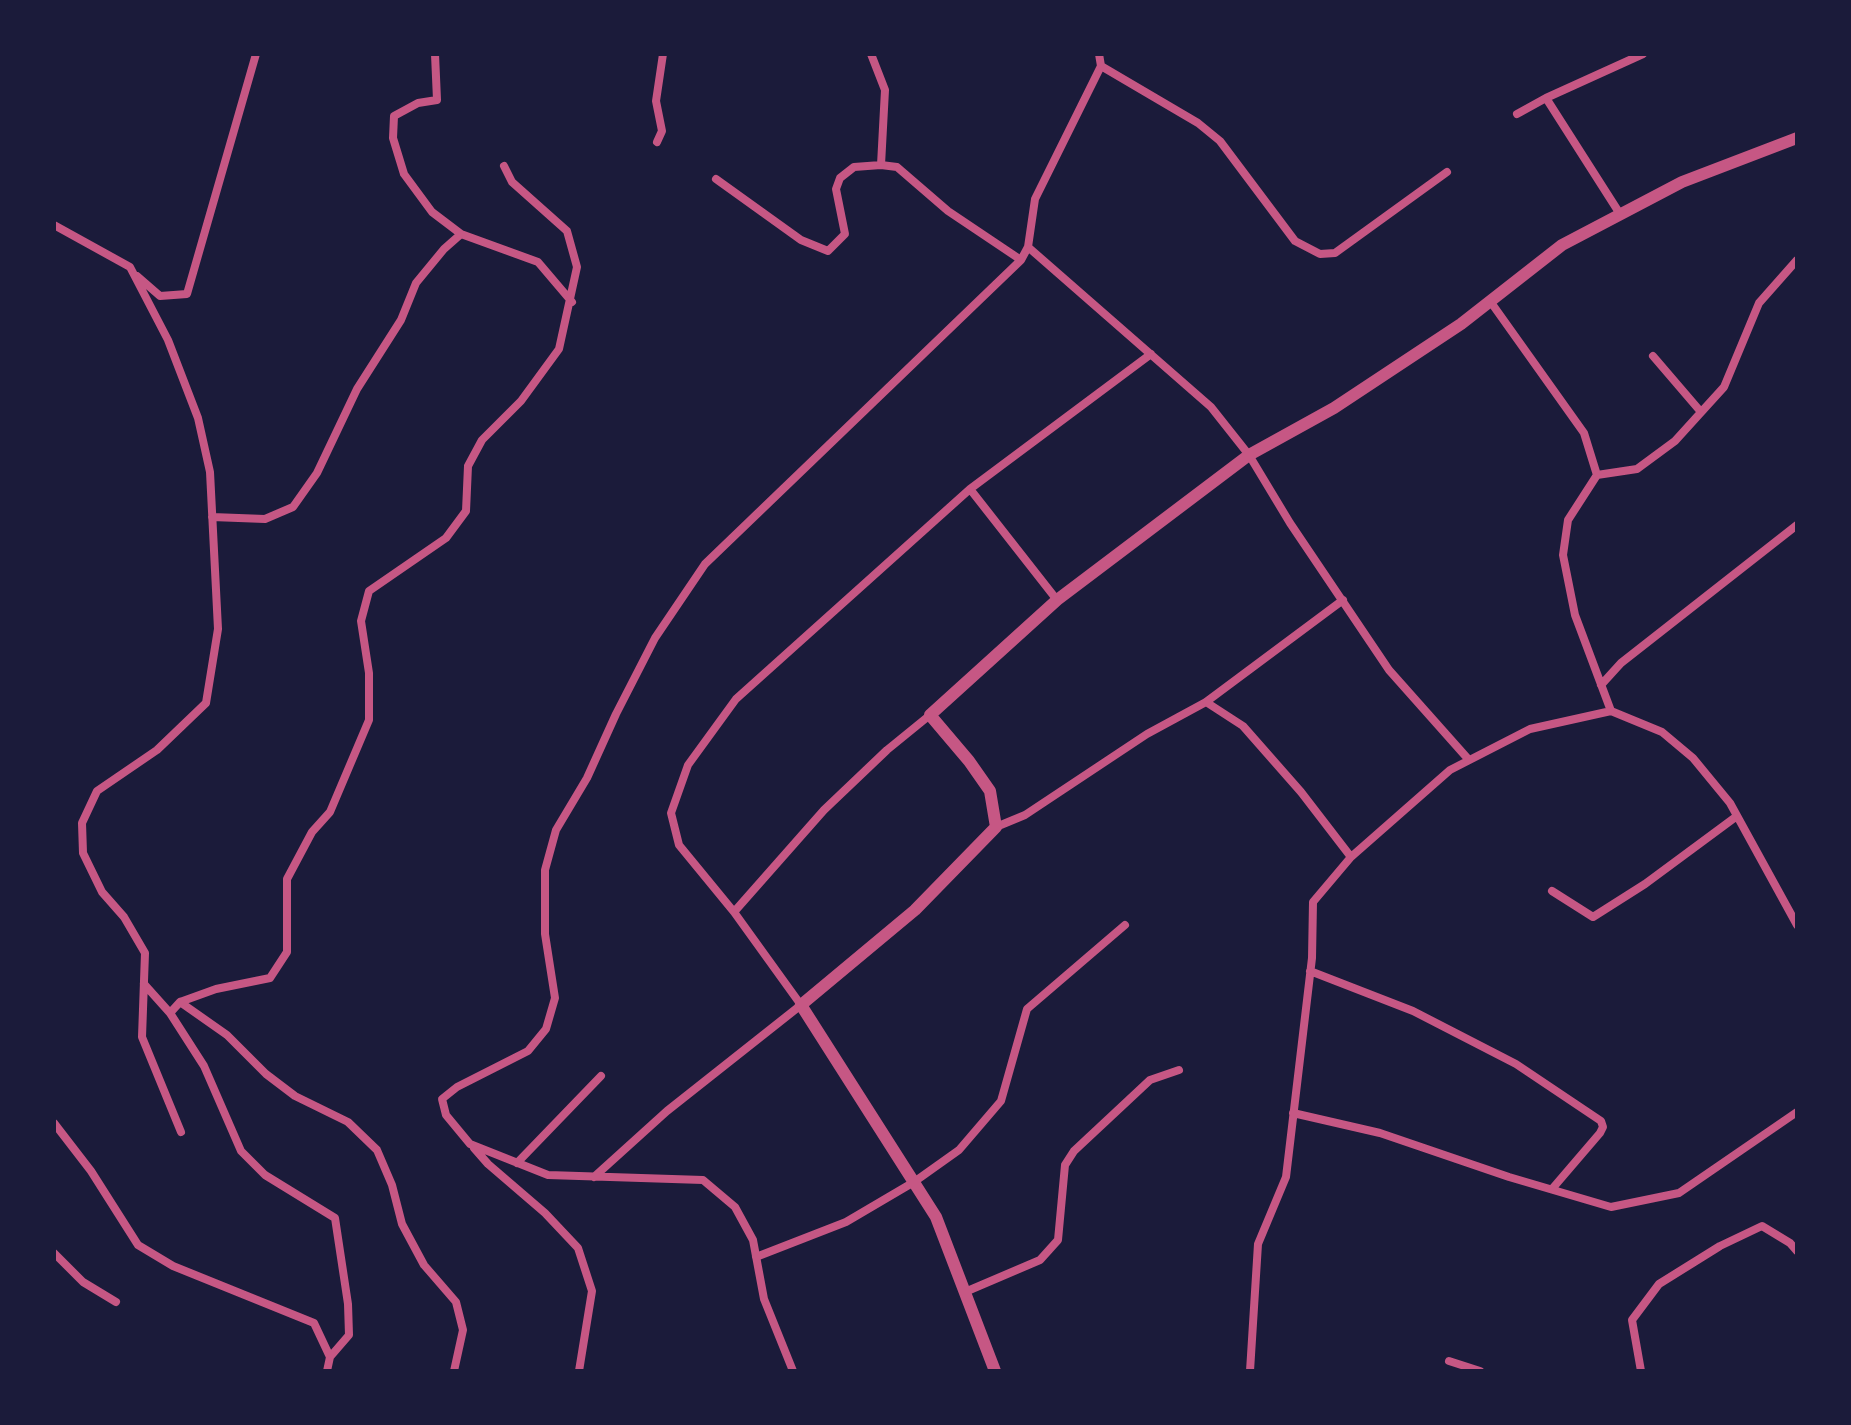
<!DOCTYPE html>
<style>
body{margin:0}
#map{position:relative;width:1851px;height:1425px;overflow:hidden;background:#1b1b3a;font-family:Manrope,sans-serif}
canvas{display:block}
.frame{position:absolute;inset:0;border:56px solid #1b1b3a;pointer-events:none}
</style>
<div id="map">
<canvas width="1851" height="1425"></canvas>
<div class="frame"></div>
</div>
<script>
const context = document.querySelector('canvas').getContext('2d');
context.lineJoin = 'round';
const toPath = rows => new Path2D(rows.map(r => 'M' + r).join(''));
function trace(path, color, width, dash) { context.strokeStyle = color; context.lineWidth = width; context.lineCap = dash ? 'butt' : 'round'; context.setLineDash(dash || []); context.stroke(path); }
trace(toPath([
 [435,54,437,100,418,103,394,116,393,138,404,174,432,212,461,234,538,262,572,302],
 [871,54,885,90,881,165],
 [1099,54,1101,66,1198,123,1220,141,1295,241,1320,254,1335,253,1447,172],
 [1546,98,1620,214],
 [1517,114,1546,98,1643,54],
 [657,142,662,131,656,101,663,54],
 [716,179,801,240,828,251,845,234,836,189,840,178,854,167,881,165,897,167,948,211,1021,260,1028,247,1035,199,1101,66],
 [54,225,130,267,168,340,198,418,210,472,218,629,206,703,157,750,97,791,82,823,83,853,102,892,124,917,145,953,142,1037,181,1132],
 [1028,247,1211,407,1249,455,1290,523,1389,670,1469,760],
 [137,276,160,296,187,294,256,54],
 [1490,301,1584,433,1597,475,1568,520,1563,555,1575,615,1611,711],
 [1653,356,1701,412],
 [1597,475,1637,469,1675,441,1724,387,1759,303,1797,260],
 [970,489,1057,600],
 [212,517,265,519,293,507,317,473,357,389,401,320,416,283,444,249,461,234],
 [1601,685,1621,663,1797,525],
 [1206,702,1243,726,1301,792,1351,857],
 [996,827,1025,815,1147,734,1206,702,1343,600],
 [1552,891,1593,917,1645,884,1737,816],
 [734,912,679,845,671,813,688,765,736,699,970,489,1151,354],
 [1310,971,1413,1011,1516,1064,1601,1121,1603,1127,1600,1133,1552,1189],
 [144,984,170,1013,204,1066,241,1151,265,1175,335,1218,348,1304,349,1335,330,1357],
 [180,1002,227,1035,266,1074,295,1096,348,1122,377,1150,392,1185,402,1224,424,1265,456,1302,463,1330,454,1371],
 [170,1013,180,1002,216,989,270,978,287,952,287,879,312,832,330,812,369,720,369,673,361,621,369,591,446,538,466,511,468,466,482,440,521,401,559,349,577,267,567,231,512,182,504,166],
 [1293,1113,1380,1133,1509,1177,1611,1207,1679,1193,1797,1112],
 [54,1123,91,1171,138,1245,173,1266,314,1323,330,1357,327,1371],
 [474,1148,488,1164,545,1213,578,1248,592,1291,579,1371],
 [517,1163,601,1076],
 [594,1177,667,1111,801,1005,734,912,824,810,887,750,930,715],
 [54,1253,83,1282,116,1302],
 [756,1257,846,1222,914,1182,959,1150,1001,1101,1027,1009,1125,925],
 [965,1292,1040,1260,1058,1240,1065,1165,1074,1151,1150,1080,1179,1070],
 [1449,1361,1480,1371],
 [793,1371,764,1299,753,1240,735,1207,703,1180,548,1175,470,1144,446,1115,442,1099,457,1087,528,1051,546,1029,555,998,545,934,545,870,556,830,587,778,616,714,655,638,705,564,1021,260],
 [1250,1371,1258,1244,1286,1177,1312,958,1313,902,1351,857,1450,770,1530,729,1611,711,1662,732,1693,758,1730,803,1797,925],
 [1641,1371,1632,1320,1659,1284,1720,1246,1762,1226,1790,1243,1797,1251]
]), '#c65784', 8);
trace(toPath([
 [995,1371,936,1217,801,1005,915,910,996,827,990,791,969,761,930,715,1057,600,1249,455,1334,408,1461,324,1562,245,1682,182,1797,138]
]), '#c65784', 12);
</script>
